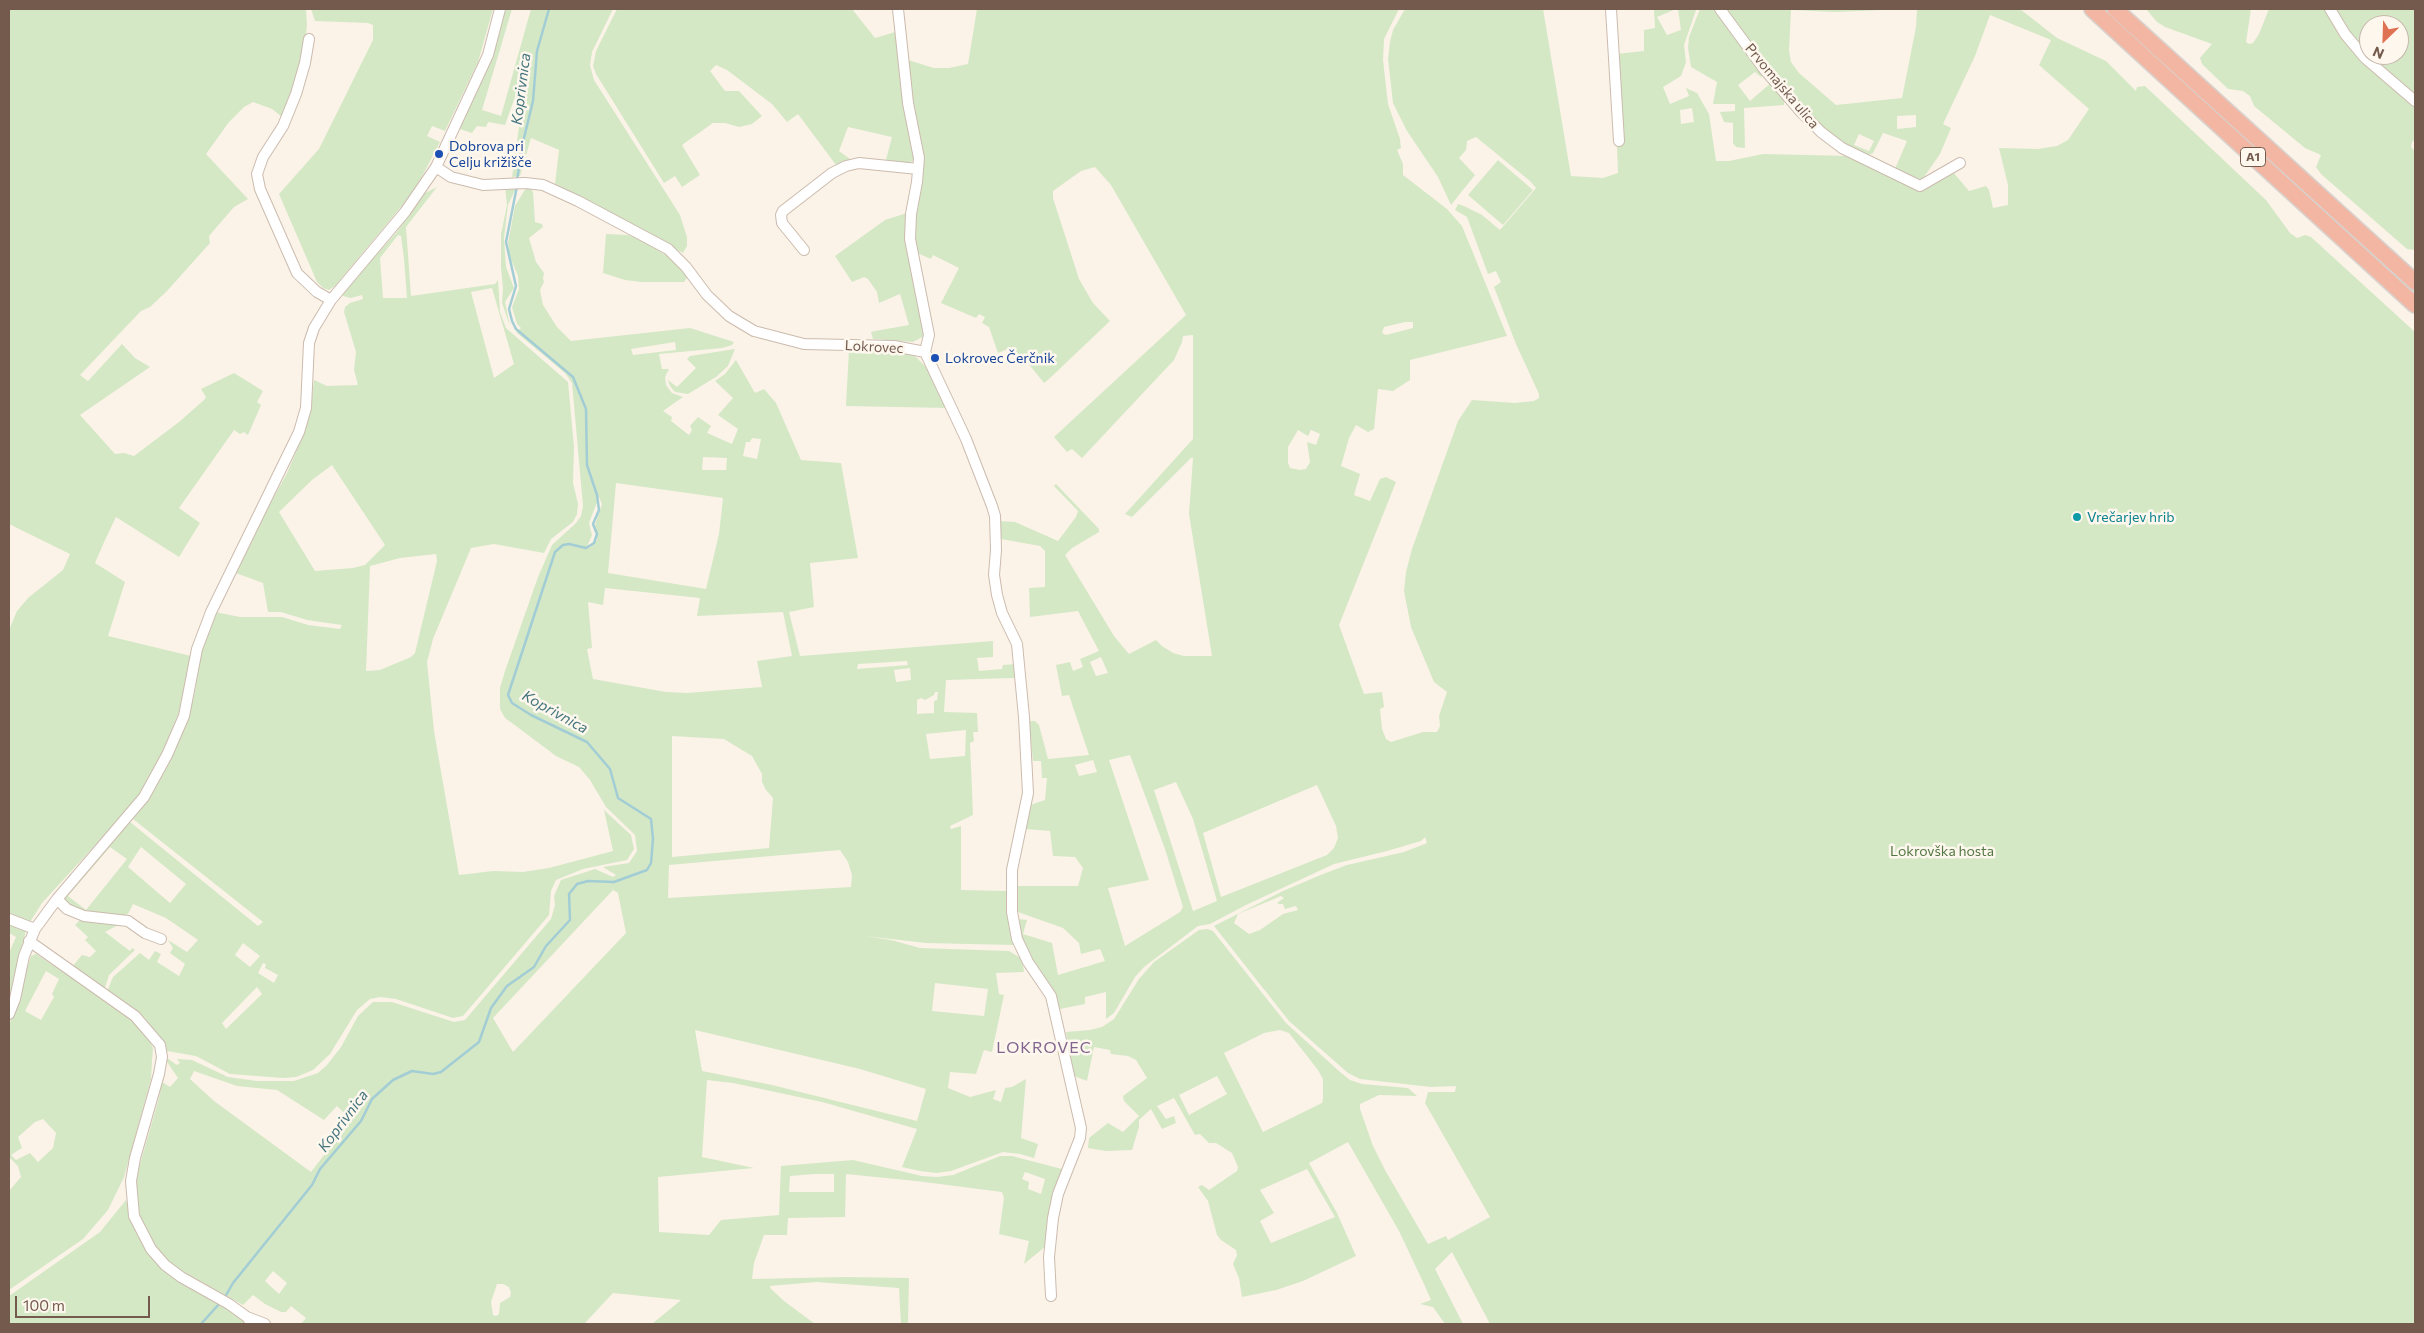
<!DOCTYPE html>
<meta charset="utf-8">
<style>
body{margin:0}
#map{position:relative;width:2424px;height:1333px;overflow:hidden;background:#fbf3e7;font-family:Commissioner,sans-serif}
canvas{display:block}
.frame{position:absolute;inset:0;border:10px solid #735a4d;pointer-events:none}
.north{position:absolute;left:2359px;top:15px;width:50px;height:50px;box-sizing:border-box;background:#fef7ed;border:1px solid #c6b8ad;border-radius:50%;rotate:204deg;font-size:14px;font-weight:700;line-height:20px;text-align:center;color:#735a4d}
.north::after{content:'';display:block;margin:auto;width:18px;height:22px;background:#de7253;clip-path:polygon(50% 0,100% 100%,50% 72%,0 100%)}
.scale{position:absolute;left:15px;top:1296px;width:135px;height:22px;box-sizing:border-box;border:2px solid #735a4d;border-top:0;padding-left:6px;font-size:15px;line-height:18px;white-space:nowrap;color:#735a4d;-webkit-text-stroke:4px #fef7ed;paint-order:stroke}
</style>
<div id="map">
<canvas width="2424" height="1333"></canvas>
<div class="frame"></div>
<div class="north">N</div>
<div class="scale">100 m</div>
</div>
<script>
const context = document.querySelector('canvas').getContext('2d');
context.lineJoin = 'round';
function fill(path, color) { context.fillStyle = color; context.fill(path, 'evenodd'); }
const toPath = rows => new Path2D(rows.map(r => 'M' + r).join(''));
function trace(path, color, width, dash) { context.strokeStyle = color; context.lineWidth = width; context.lineCap = dash ? 'butt' : 'round'; context.setLineDash(dash || []); context.stroke(path); }
function drawText(font, color, halo, rows, align = 'center') {
  context.font = font + ' Commissioner,sans-serif'; context.lineWidth = 5; context.setLineDash([]); context.textBaseline = 'middle'; context.strokeStyle = halo; context.fillStyle = color; for (const [text, x, y, turn = 0] of rows) {
    context.save(); context.translate(x, y); context.rotate((+turn || 0) * Math.PI / 180); context.textAlign = isNaN(turn) ? turn : align; if (halo) context.strokeText(text, 0, 0); context.fillText(text, 0, 0); context.restore();
  }
}
fill(toPath([
 [9,9,306,9,307,24,303,63,282,117,272,109,253,102,244,107,229,122,206,154,248,199,234,207,209,236,210,243,167,291,150,307,141,311,80,375,88,381,122,344,135,358,150,367,80,415,115,454,124,453,134,456,179,422,204,400,206,397,201,389,234,373,263,391,257,402,261,405,248,435,244,432,240,434,234,430,179,508,200,523,179,557,116,517,105,540,95,563,125,582,108,636,191,656,184,699,162,755,141,795,42,903,30,922,9,916,9,630,17,611,28,598,63,570,70,554,9,524],
 [311,9,493,9,478,62,445,131,432,126,427,136,440,142,415,190,335,286,329,290,323,288,317,282,279,194,319,149,373,40,373,25,368,23,315,21],
 [506,9,512,9,482,110,501,116,531,9,613,9,592,52,590,65,594,80,680,215,687,237,687,246,683,253,555,184,559,150,531,138,520,176,512,177,523,98,515,97,505,125,488,122,486,127,477,126,472,133,460,129,491,59],
 [617,9,852,9,875,38,895,32,914,160,909,163,886,160,892,137,848,127,839,151,850,159,836,165,798,114,787,122,772,104,727,70,716,65,710,71,725,91,739,91,762,116,752,124,739,127,725,123,713,123,682,145,700,175,682,187,675,176,664,183,596,74,593,66,596,51],
 [977,9,1399,9,1384,39,1383,60,1388,104,1400,139,1401,148,1397,150,1403,164,1403,175,1447,209,1462,226,1507,336,1410,360,1410,380,1393,391,1378,389,1374,429,1368,432,1356,425,1349,438,1341,466,1360,474,1354,495,1370,501,1380,479,1386,477,1396,482,1339,625,1364,694,1382,692,1384,707,1380,709,1382,729,1386,739,1391,742,1423,732,1437,732,1440,726,1439,716,1447,692,1434,682,1411,627,1404,591,1406,572,1412,549,1458,421,1472,400,1515,403,1534,401,1539,398,1539,394,1516,344,1494,287,1501,282,1496,271,1488,274,1467,217,1455,210,1458,204,1464,206,1482,215,1500,230,1536,188,1530,181,1476,137,1467,141,1466,150,1459,158,1475,175,1451,205,1438,177,1407,131,1393,103,1388,59,1390,42,1393,30,1405,9,1543,9,1571,176,1603,178,1618,173,1617,147,1622,146,1616,54,1644,51,1644,30,1655,28,1654,9,1676,9,1657,17,1667,35,1681,30,1678,9,1692,9,1696,10,1684,45,1686,62,1681,76,1663,87,1670,104,1689,96,1686,88,1697,93,1709,114,1716,161,1729,161,1763,154,1850,156,1921,190,1953,172,1969,191,1986,186,1989,190,1993,208,2008,205,2008,185,1999,148,2038,149,2057,146,2068,140,2089,109,2039,65,2051,40,1990,15,1975,56,1943,124,1951,128,1940,154,1922,180,1895,169,1907,141,1883,133,1873,153,1867,156,1827,133,1790,95,1722,9,1909,9,1835,12,1791,10,1789,50,1791,62,1799,73,1836,105,1902,98,1916,27,1917,9,2020,9,2057,38,2106,61,2136,91,2137,87,2145,86,2266,200,2290,233,2297,238,2305,235,2311,237,2415,332,2415,1324,1490,1324,1452,1252,1435,1269,1463,1324,1445,1324,1433,1307,1420,1304,1431,1300,1424,1284,1399,1231,1348,1142,1309,1163,1337,1213,1356,1256,1303,1281,1276,1290,1242,1297,1239,1278,1233,1264,1237,1255,1236,1250,1221,1240,1217,1235,1208,1201,1198,1187,1202,1185,1209,1190,1237,1171,1238,1167,1232,1153,1216,1143,1209,1143,1200,1134,1195,1135,1174,1098,1157,1106,1166,1119,1174,1116,1176,1123,1162,1129,1151,1109,1139,1120,1139,1127,1132,1150,1106,1151,1088,1148,1089,1138,1108,1123,1123,1132,1139,1116,1124,1101,1123,1096,1147,1078,1136,1060,1128,1056,1111,1054,1110,1050,1094,1047,1087,1081,1074,1076,1066,1032,1090,1030,1102,1027,1114,1019,1139,979,1154,962,1199,930,1207,929,1213,931,1286,1023,1340,1072,1350,1080,1362,1084,1408,1088,1417,1096,1379,1095,1360,1104,1360,1109,1373,1146,1385,1170,1428,1244,1446,1236,1448,1240,1490,1217,1425,1103,1428,1092,1455,1092,1456,1086,1431,1087,1360,1079,1348,1073,1289,1021,1214,926,1283,891,1323,874,1347,865,1404,852,1427,843,1425,837,1421,841,1387,851,1334,864,1246,905,1210,924,1198,926,1144,967,1135,977,1114,1013,1106,1019,1106,992,1085,997,1085,1004,1060,1009,1044,976,1034,964,1020,933,1018,919,1027,920,1023,934,1052,943,1058,975,1105,961,1100,949,1081,954,1079,943,1063,928,1018,912,1015,908,1014,886,1078,886,1083,868,1075,857,1053,856,1050,831,1026,829,1030,805,1045,800,1047,778,1042,778,1041,761,1033,761,1029,721,1035,721,1039,725,1048,759,1089,755,1069,695,1062,696,1056,665,1070,662,1073,671,1083,667,1080,659,1099,651,1078,611,1030,617,1029,588,1045,587,1045,551,1040,546,1001,539,1000,521,1015,522,1058,541,1076,517,1078,511,1054,486,1056,484,1099,529,1099,532,1072,548,1065,555,1114,636,1129,654,1156,640,1162,646,1173,653,1184,656,1212,656,1189,514,1193,458,1191,458,1132,517,1125,514,1193,439,1193,335,1183,336,1182,342,1174,360,1082,458,1072,449,1067,452,1054,437,1186,315,1111,185,1095,167,1081,171,1053,191,1053,198,1079,279,1093,303,1110,321,1049,379,1044,383,1028,363,1020,364,1010,348,998,353,989,327,982,323,985,317,979,314,976,318,941,303,959,268,933,255,931,259,917,253,914,232,923,152,908,78,908,60,934,68,949,68,968,64],
 [1692,108,1694,122,1681,124,1680,110],
 [1916,115,1916,127,1897,129,1897,116],
 [1859,134,1874,141,1869,151,1854,145],
 [1405,322,1413,322,1413,328,1386,335,1382,333,1384,327],
 [1298,430,1308,436,1311,430,1320,434,1316,445,1307,442,1310,462,1306,469,1300,470,1290,468,1288,463,1288,447],
 [1101,657,1108,673,1096,676,1090,662],
 [1130,755,1165,849,1183,907,1180,912,1125,946,1108,888,1149,880,1109,760],
 [1093,760,1097,772,1079,776,1075,765],
 [1176,782,1193,819,1217,901,1193,911,1154,790],
 [1317,785,1336,826,1338,838,1334,848,1327,855,1221,897,1203,833],
 [1281,896,1284,898,1277,903,1279,904,1283,904,1285,909,1296,906,1298,910,1283,914,1260,930,1249,934,1234,923,1238,914],
 [1280,1030,1289,1033,1318,1070,1323,1079,1323,1099,1322,1103,1263,1132,1224,1053,1264,1033],
 [1217,1076,1227,1094,1189,1115,1179,1095],
 [1307,1169,1335,1217,1271,1243,1260,1221,1274,1213,1260,1190],
 [1700,9,1718,9,1765,73,1761,77,1755,72,1738,85,1750,101,1772,82,1784,94,1784,105,1744,108,1745,148,1736,147,1733,143,1733,123,1724,122,1720,112,1735,111,1735,104,1713,104,1717,82,1691,67,1688,48,1689,37],
 [2146,9,2251,9,2246,42,2249,44,2253,43,2259,34,2269,9,2326,9,2342,37,2415,103,2415,139,2412,142,2411,147,2415,151,2415,250,2407,249,2321,174,2316,167,2321,155,2305,148,2254,106,2250,96,2243,91,2228,89,2202,64,2200,58,2212,44,2165,27,2157,22],
 [2332,9,2415,9,2415,98,2374,65],
 [2369,25,2399,25,2399,55,2369,55],
 [1498,160,1533,190,1503,225,1468,195],
 [437,187,406,227,411,296,495,284,498,280,500,312,506,328,568,382,574,447,573,483,578,504,577,514,573,522,551,539,544,553,494,544,471,548,433,639,427,662,434,731,459,875,493,871,523,872,549,868,613,851,604,810,631,835,634,849,627,860,583,869,556,880,551,891,549,915,463,1016,453,1018,396,999,380,997,370,999,357,1010,330,1054,313,1070,296,1077,283,1078,230,1074,196,1056,167,1051,145,1018,109,994,108,989,113,977,140,953,149,960,155,951,161,954,157,962,179,976,185,964,170,953,173,948,168,940,187,952,198,940,166,918,133,904,128,914,122,917,100,916,70,908,61,898,130,822,258,926,263,922,133,819,150,796,188,717,195,692,202,649,215,612,240,617,282,617,308,625,340,629,342,625,307,620,281,612,268,612,263,583,233,572,287,473,303,436,311,407,314,380,327,386,358,385,354,370,356,352,344,312,345,307,350,303,363,299,362,295,351,298,343,296,343,292,396,233,423,194],
 [398,235,401,236,404,259,407,298,383,298,380,258],
 [492,288,514,364,494,378,471,292],
 [332,465,385,545,365,565,353,568,315,571,279,512,312,480],
 [436,554,437,561,415,653,411,657,380,670,366,671,370,566,400,558],
 [110,847,127,859,86,910,68,896],
 [141,847,186,884,170,903,128,867],
 [243,943,260,956,250,967,235,955],
 [263,963,266,964,265,968,278,975,274,983,258,973],
 [257,987,262,994,226,1029,222,1023],
 [505,187,516,188,508,205,504,238,506,267,514,288,505,302,510,326,502,303,503,288,501,268,501,234,507,205],
 [526,188,530,188,533,192,535,222,542,224,543,227,529,238,536,262,544,273,543,278,544,282,540,290,543,305,557,327,571,341,690,328,734,342,732,345,722,348,659,354,662,369,669,369,665,377,666,385,672,393,683,397,663,411,672,417,671,421,689,435,692,430,690,426,698,417,711,426,707,433,732,444,738,429,718,415,733,398,715,381,725,374,736,360,755,393,764,389,776,403,801,460,841,463,858,558,810,563,814,607,789,612,800,656,993,641,993,657,977,658,979,671,1002,669,1003,665,1017,664,1017,677,1013,678,946,680,944,712,977,713,978,732,973,732,974,741,970,743,973,815,950,826,951,829,961,826,961,890,1006,891,1007,908,1015,939,1013,945,926,943,865,936,891,940,920,948,1009,951,1022,959,1024,972,996,973,999,994,1004,995,992,1052,984,1050,976,1074,950,1072,948,1088,970,1097,996,1090,993,1099,1001,1102,1005,1088,1012,1087,1026,1079,1021,1138,1038,1144,1034,1158,1020,1154,1003,1152,951,1171,937,1173,920,1171,902,1167,917,1129,822,1102,733,1083,707,1080,702,1157,754,1168,658,1177,659,1232,709,1235,721,1220,779,1215,781,1166,853,1160,922,1176,937,1177,953,1175,1000,1156,1012,1156,1062,1169,1046,1246,1024,1264,1029,1241,999,1234,1004,1198,1002,1192,916,1181,846,1174,845,1217,788,1218,787,1235,764,1235,754,1263,752,1279,844,1277,909,1278,908,1324,901,1324,899,1288,816,1282,770,1286,771,1289,784,1301,815,1324,652,1324,681,1300,613,1293,584,1324,301,1324,306,1318,291,1306,286,1312,281,1312,265,1304,253,1295,243,1305,173,1266,153,1246,139,1214,136,1178,159,1098,162,1082,170,1087,178,1078,165,1059,167,1058,177,1065,180,1063,177,1059,192,1060,228,1077,257,1081,294,1081,318,1073,327,1065,341,1047,358,1016,373,1002,392,1002,454,1022,465,1020,551,919,555,905,554,896,561,880,595,869,613,877,616,875,603,867,629,863,637,851,635,835,606,807,590,780,579,767,556,756,516,726,505,718,500,709,500,688,505,671,538,577,552,545,576,523,581,516,583,506,572,383,565,373,516,332,521,328,517,324,512,307,519,289,518,276,510,257,508,243,515,206],
 [675,342,676,350,633,355,631,349],
 [752,438,761,439,757,459,743,456,746,442,750,442],
 [703,457,727,458,726,470,702,470],
 [616,483,723,498,719,534,706,589,608,573],
 [599,497,602,504,595,525,597,540,589,548,587,547,592,535,589,523],
 [605,588,700,598,697,616,783,612,792,656,757,661,762,687,687,693,666,692,593,679,587,649,592,648,588,602,603,605],
 [907,661,908,665,857,669,858,664],
 [910,668,911,680,896,682,894,670],
 [935,692,938,692,937,700,934,701,934,713,917,714,917,700,921,698,925,700,934,695],
 [966,730,965,756,930,759,926,734],
 [672,736,724,739,752,756,762,774,762,782,766,790,773,798,769,848,672,857],
 [840,850,848,862,852,875,851,887,668,898,669,865],
 [613,890,618,893,626,933,513,1052,493,1018],
 [935,983,988,989,984,1016,932,1011],
 [695,1030,860,1069,926,1089,917,1121,772,1085,702,1071],
 [194,1071,237,1086,277,1090,324,1120,337,1106,351,1120,311,1172,214,1101,190,1079],
 [1025,1172,1045,1179,1041,1194,1028,1189,1029,1182,1022,1179],
 [814,1174,834,1174,834,1192,789,1192,790,1176],
 [273,1271,287,1283,279,1294,265,1281],
 [497,1284,503,1284,509,1287,511,1293,510,1297,500,1303,499,1314,496,1316,493,1315,491,1302],
 [907,213,906,249,925,332,924,336,913,342,873,339,871,332,875,331,909,325,900,294,879,303,877,292,868,279,864,277,852,282,835,256,885,220],
 [606,234,628,235,643,241,677,262,685,271,687,278,684,282,641,282,625,280,603,273],
 [735,349,728,366,716,377,688,394,675,392,670,386,668,380,677,387,696,368,687,359,690,356],
 [849,349,895,350,916,357,928,369,948,408,846,406],
 [82,918,122,923,105,932,130,951,132,948,135,950,109,975,104,991,71,968,82,955,90,957,96,951,85,940,88,937,75,925],
 [9,921,26,930,9,1003,9,953,16,937,9,933],
 [36,954,130,1017,147,1036,153,1048,152,1060,151,1079,124,1177,108,1210,83,1239,9,1290,9,1191,21,1177,18,1166,9,1157,9,1026,31,956],
 [46,971,59,979,52,994,54,997,41,1020,25,1011],
 [43,1119,56,1133,53,1148,38,1162,30,1153,16,1160,11,1155,22,1148,18,1137,35,1122],
 [126,1200,131,1216,157,1263,174,1278,228,1307,246,1324,9,1324,9,1296,100,1232]
]), '#d4e8c6');
trace(toPath([
 [517,180,524,138,533,101,537,51,549,9],
 [225,1297,233,1283,312,1185,320,1169,361,1121,372,1099,393,1080,412,1071,433,1074,441,1072,479,1042,491,1008,507,986,534,967,546,946,570,920,569,894,577,884,588,881,614,882,647,870,651,863,653,839,651,819,618,798,610,769,587,742,531,715,512,703,508,695,555,552,563,545,569,544,586,548,594,543,597,534,593,524,599,510,597,495,587,465,586,409,573,377,516,329,512,321,509,309,516,286,506,242,517,186],
 [201,1324,220,1303]
]), '#a3cdd5', 2.5);
const minor = toPath([
 [898,9,908,103,919,158,917,182,911,214,910,239,929,335,925,352],
 [1611,9,1619,141],
 [1720,9,1764,69,1801,112,1821,132,1842,148,1920,186,1960,163],
 [2330,9,2345,34,2365,58,2415,101],
 [309,39,305,63,296,94,283,126,263,157,257,174,260,189,297,273,317,292,331,300],
 [436,167,451,177,483,185,525,183,543,185,578,201,668,249,686,267,707,295,729,316,754,331,804,344,894,346,925,352],
 [804,250,782,223,781,215,783,211,832,173,846,166,859,163,918,169],
 [925,352,966,439,992,506,995,516,996,550,994,575,997,595,1002,613,1017,644,1024,717,1028,793,1012,870,1012,912,1017,939,1028,962,1051,996,1081,1128,1080,1138,1058,1194,1053,1218,1049,1257,1051,1296],
 [57,899,67,909,84,916,128,921,145,933,161,939],
 [9,919,35,929],
 [29,941,135,1016,160,1045,162,1057,159,1074,135,1158,131,1181,134,1216,151,1249,165,1265,181,1277,229,1304,247,1317,252,1324],
 [9,1014,15,999,24,956,35,929,57,899,144,797,167,755,184,716,197,649,211,612,299,432,306,408,309,343,314,328,331,300,405,212,436,167,488,55,500,9],
 [247,1317,265,1324]
]);
const highway = toPath([
 [2092,9,2415,305],
 [2115,9,2415,282]
]);
trace(minor, '#ccbbae', 12);
trace(highway, '#d8d1cd', 18);
trace(minor, '#fff', 10);
trace(highway, '#f2b6a2', 15);
for (const [x, y, r, color] of [
 [439,154,5,"#1a4fb4"],
 [935,358,5,"#1a4fb4"],
 [2077,517,5,"#0f9aa8"]
]) { const dot = new Path2D(); dot.arc(x, y, r, 0, 2 * Math.PI); context.fillStyle = color; context.fill(dot); trace(dot, '#fef7ed', 2); }
for (const [x, y, w] of [
 [2253,157,25]
]) { const box = new Path2D(); box.roundRect(x - w / 2, y - 9.5, w, 19, 4); context.fillStyle = '#fef7ed'; context.fill(box); trace(box, '#735a4d', 1); }
drawText('bold 12px', '#735a4d', null, [
 ["A1",2253,157]
]);
drawText('14px', '#735a4d', '#fef7ed', [
 ["Prvomajska ulica",1782,86,50],
 ["Lokrovec",874,347,3]
]);
drawText('14px', '#164399', '#fef7ed', [
 ["Dobrova pri",449,146],
 ["Celju križišče",449,162],
 ["Lokrovec Čerčnik",945,358]
], 'left');
drawText('14px', '#0d838f', '#fef7ed', [
 ["Vrečarjev hrib",2087,517]
], 'left');
drawText('14px', '#547845', '#fef7ed', [
 ["Lokrovška hosta",1942,851]
]);
drawText('italic 15px', '#44757f', '#fef7ed', [
 ["Koprivnica",521,89,-83],
 ["Koprivnica",555,712,29],
 ["Koprivnica",343,1121,-53]
]);
context.letterSpacing = '1px';
drawText('16px', '#81658f', '#fef7ed', [
 ["LOKROVEC",1044,1048]
]);
context.letterSpacing = '0px';
</script>
